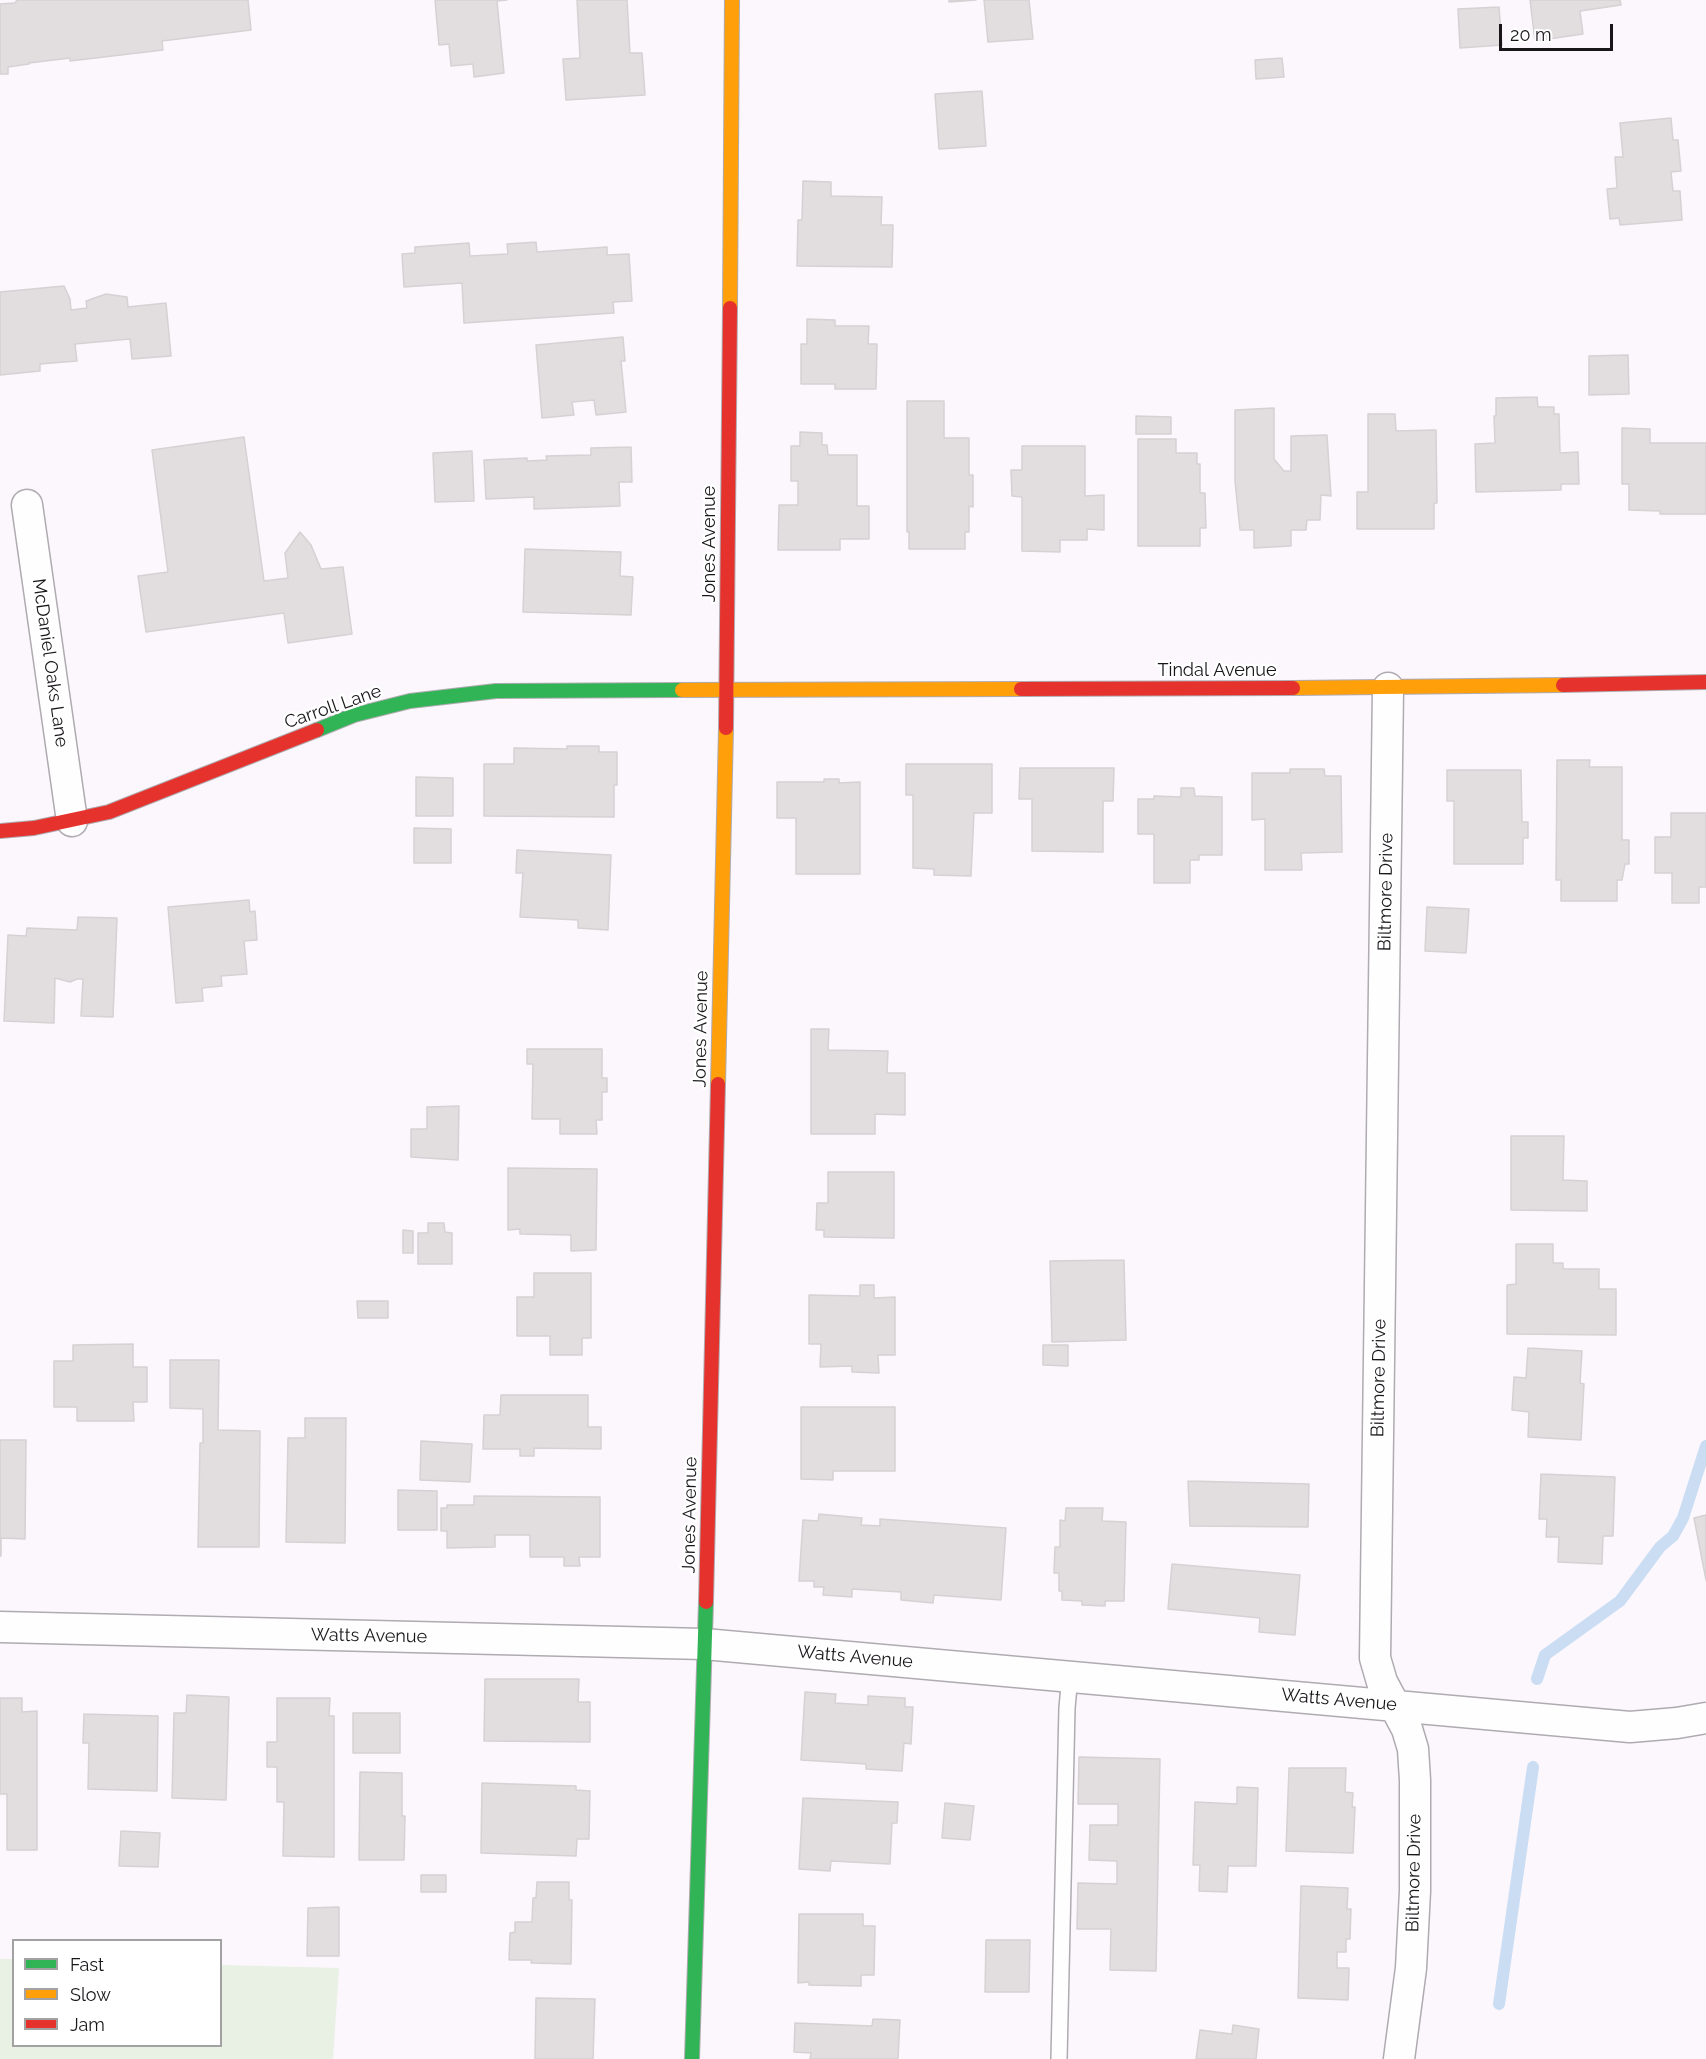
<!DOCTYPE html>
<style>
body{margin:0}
#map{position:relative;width:1706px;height:2059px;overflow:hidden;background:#fbf7fd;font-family:Raleway,sans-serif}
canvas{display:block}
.legend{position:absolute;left:12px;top:1939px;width:210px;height:108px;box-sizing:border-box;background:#fff;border:2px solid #a3a2a3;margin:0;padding:8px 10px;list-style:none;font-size:18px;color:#19161a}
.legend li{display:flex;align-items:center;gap:12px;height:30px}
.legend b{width:30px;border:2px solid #a3a2a3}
.scale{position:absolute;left:1499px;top:24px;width:114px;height:27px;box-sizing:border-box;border:3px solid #19161a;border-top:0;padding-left:8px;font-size:18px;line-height:21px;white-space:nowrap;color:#19161a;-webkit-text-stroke:4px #fff;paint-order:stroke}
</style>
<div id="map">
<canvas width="1706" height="2059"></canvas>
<ul class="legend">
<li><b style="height:8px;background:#30b455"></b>Fast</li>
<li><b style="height:8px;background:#ff9f0a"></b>Slow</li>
<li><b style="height:8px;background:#e5322d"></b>Jam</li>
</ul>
<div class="scale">20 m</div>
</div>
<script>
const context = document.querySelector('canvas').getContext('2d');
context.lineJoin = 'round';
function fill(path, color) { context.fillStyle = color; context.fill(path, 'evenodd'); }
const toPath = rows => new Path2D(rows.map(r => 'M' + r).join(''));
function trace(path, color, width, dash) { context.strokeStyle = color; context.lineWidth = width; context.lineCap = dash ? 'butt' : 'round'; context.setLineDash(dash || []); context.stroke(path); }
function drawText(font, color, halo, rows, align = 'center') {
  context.font = font + ' Raleway,sans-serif'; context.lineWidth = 5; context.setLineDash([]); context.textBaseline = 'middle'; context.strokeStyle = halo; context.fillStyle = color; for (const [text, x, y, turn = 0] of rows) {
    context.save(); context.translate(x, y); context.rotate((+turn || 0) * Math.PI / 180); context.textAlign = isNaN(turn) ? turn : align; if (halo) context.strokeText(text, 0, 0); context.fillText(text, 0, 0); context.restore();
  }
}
fill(toPath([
 [0,1959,13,1959,14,2046,220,2046,221,1965,339,1968,333,2059,0,2059]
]), '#e9f0e4');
trace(toPath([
 [1537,1679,1545,1655,1620,1601,1660,1547,1673,1536,1683,1518,1706,1446],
 [1499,2004,1533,1767]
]), '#caddf3', 12);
const building = toPath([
 [17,0,248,0,251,30,162,41,163,50,70,61,70,58,29,63,29,64,8,67,8,74,0,74,0,4,15,3,17,0],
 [435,0,507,0,497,1,504,73,474,77,473,64,451,66,449,44,439,45,435,0],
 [577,0,627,0,630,53,642,53,645,95,566,100,563,59,580,58,577,0],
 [949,0,976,0,949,2,949,0],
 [984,0,1029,0,1033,39,988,42,984,0],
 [1530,0,1620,0,1621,5,1580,11,1583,34,1535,41,1530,0],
 [1499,7,1502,45,1460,48,1458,9,1499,7],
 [1282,58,1284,77,1256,79,1255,60,1282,58],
 [982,91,986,146,939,149,935,94,982,91],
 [1671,118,1673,140,1678,140,1681,171,1671,172,1673,191,1680,191,1682,220,1620,225,1619,218,1610,219,1607,189,1617,188,1615,157,1623,157,1620,123,1671,118],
 [803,181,831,182,831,196,882,197,881,225,893,225,892,267,797,266,798,220,802,220,803,181],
 [536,242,537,252,607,247,607,255,629,254,632,301,613,302,614,313,464,323,462,283,404,287,402,254,415,253,415,247,469,243,470,256,508,254,507,244,536,242],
 [64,286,70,299,71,310,87,308,86,301,106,294,127,297,128,307,166,303,171,356,132,359,130,339,75,344,77,361,40,364,40,371,0,375,0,292,64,286],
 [807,319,835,320,835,326,869,326,868,344,877,344,876,389,835,389,835,384,801,384,801,344,807,344,807,319],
 [623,337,625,361,621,361,626,412,596,415,594,400,572,402,574,415,542,418,536,345,623,337],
 [1628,355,1629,394,1589,395,1589,356,1628,355],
 [1537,397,1538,407,1554,407,1554,414,1559,414,1560,453,1578,452,1579,484,1561,484,1561,490,1476,492,1475,444,1495,443,1494,416,1496,416,1496,398,1537,397],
 [907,401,944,401,944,438,969,438,969,475,973,475,973,507,969,506,969,532,965,532,965,549,909,549,909,532,907,532,907,401],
 [1274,408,1274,459,1284,471,1291,471,1291,436,1327,435,1331,496,1321,495,1320,520,1307,520,1306,530,1291,530,1291,546,1254,548,1254,530,1240,530,1235,481,1235,410,1274,408],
 [1368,414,1395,414,1396,431,1436,430,1437,503,1434,503,1434,529,1357,529,1357,492,1368,492,1368,414],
 [1136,416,1171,417,1171,434,1136,434,1136,416],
 [1622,428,1650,429,1650,443,1706,443,1706,514,1660,514,1660,511,1629,510,1629,484,1622,484,1622,428],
 [800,432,822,433,822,445,827,445,828,455,857,455,857,506,869,506,869,539,840,539,840,550,778,550,779,505,798,505,798,481,791,481,791,446,800,446,800,432],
 [244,437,264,581,288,578,285,553,300,532,311,545,321,569,343,567,352,634,288,643,284,613,146,632,138,576,168,572,152,450,244,437],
 [1138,439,1176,439,1176,453,1197,453,1197,464,1200,464,1200,493,1205,493,1206,528,1200,528,1200,546,1138,546,1138,439],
 [1022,446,1085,446,1085,496,1104,495,1104,530,1087,529,1087,540,1060,540,1060,552,1022,551,1022,497,1012,496,1011,470,1022,470,1022,446],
 [631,447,632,482,619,482,620,506,534,509,534,497,486,499,484,460,527,458,527,461,547,460,546,456,591,455,591,448,631,447],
 [472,451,474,501,435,502,433,453,472,451],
 [525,549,621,552,620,576,633,577,631,615,523,612,525,549],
 [567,746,599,746,599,752,617,752,617,785,614,785,614,817,484,816,484,764,514,764,514,748,567,749,567,746],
 [1557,760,1590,760,1589,767,1622,767,1622,840,1629,840,1629,864,1625,864,1622,880,1617,880,1617,901,1561,901,1561,880,1556,880,1557,760],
 [906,764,992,764,992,813,974,813,971,876,934,875,934,869,913,868,913,795,906,795,906,764],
 [1020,768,1114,768,1113,801,1103,801,1103,852,1032,851,1032,799,1019,799,1020,768],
 [1290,769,1324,769,1325,776,1341,776,1342,852,1301,853,1302,870,1265,870,1265,819,1252,820,1252,773,1290,773,1290,769],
 [1447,770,1521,770,1522,822,1528,822,1528,838,1523,838,1523,864,1454,864,1454,801,1447,801,1447,770],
 [416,777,453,778,453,816,416,816,416,777],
 [824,779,839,779,839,783,860,782,860,874,796,874,796,818,777,818,777,782,824,782,824,779],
 [1181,788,1194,788,1195,796,1222,797,1222,855,1199,855,1199,860,1190,860,1190,883,1154,883,1154,834,1138,834,1138,799,1154,799,1154,796,1181,797,1181,788],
 [1671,813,1706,813,1706,887,1699,887,1699,903,1672,903,1672,873,1655,873,1655,837,1671,837,1671,813],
 [414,828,451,829,451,863,414,863,414,828],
 [517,850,611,855,608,930,578,928,578,920,520,917,523,873,516,873,517,850],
 [249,900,250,912,255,911,257,940,244,941,247,974,221,976,222,986,202,988,203,1001,176,1003,168,907,249,900],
 [1427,907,1469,909,1466,953,1425,951,1427,907],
 [78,917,117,918,113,1017,81,1016,83,979,77,979,70,982,55,978,54,1023,4,1021,8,935,26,936,27,928,77,930,78,917],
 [811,1029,829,1029,828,1050,888,1051,887,1073,905,1073,905,1115,875,1114,875,1134,811,1134,811,1029],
 [527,1049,602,1049,602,1078,607,1078,607,1092,602,1092,602,1120,596,1120,597,1134,560,1134,560,1119,532,1119,533,1064,527,1064,527,1049],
 [459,1106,458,1160,411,1157,411,1129,427,1129,427,1107,459,1106],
 [1511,1136,1564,1136,1563,1180,1587,1181,1587,1211,1511,1210,1511,1136],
 [508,1168,597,1169,596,1250,571,1251,571,1235,520,1234,520,1229,508,1230,508,1168],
 [828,1172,894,1172,894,1238,824,1237,824,1230,816,1230,817,1203,828,1203,828,1172],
 [428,1223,444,1223,445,1232,452,1233,452,1264,418,1264,418,1233,428,1233,428,1223],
 [403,1230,413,1231,413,1253,403,1253,403,1230],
 [1516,1244,1553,1244,1553,1263,1563,1263,1563,1269,1599,1269,1599,1289,1616,1289,1616,1335,1507,1334,1507,1285,1516,1284,1516,1244],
 [1124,1260,1126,1340,1052,1342,1050,1261,1124,1260],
 [534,1273,591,1273,591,1338,582,1338,582,1355,550,1355,550,1336,517,1336,517,1297,534,1297,534,1273],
 [860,1285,874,1285,874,1298,895,1297,895,1355,878,1355,879,1373,852,1372,852,1366,820,1367,821,1344,809,1344,809,1295,860,1296,860,1285],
 [357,1301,388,1301,388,1318,358,1318,357,1301],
 [133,1344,133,1367,147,1367,147,1402,133,1402,134,1421,77,1421,77,1407,54,1407,54,1361,73,1361,73,1345,133,1344],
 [1043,1345,1068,1345,1068,1366,1043,1365,1043,1345],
 [1528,1348,1582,1351,1580,1383,1584,1384,1581,1440,1528,1437,1529,1412,1512,1410,1514,1377,1526,1378,1528,1348],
 [170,1360,219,1360,218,1430,260,1431,259,1547,198,1547,200,1443,203,1443,203,1409,170,1408,170,1360],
 [501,1395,588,1395,588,1427,601,1427,601,1449,534,1448,534,1456,520,1456,520,1449,483,1449,484,1415,500,1415,501,1395],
 [801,1407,895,1407,895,1471,833,1471,833,1480,801,1479,801,1407],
 [305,1418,346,1418,345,1543,286,1542,288,1438,305,1438,305,1418],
 [0,1440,26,1440,25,1539,1,1538,1,1556,0,1556,0,1440],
 [421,1441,472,1444,470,1482,420,1480,421,1441],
 [1541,1474,1615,1477,1613,1536,1603,1536,1602,1564,1558,1562,1559,1537,1546,1537,1547,1519,1539,1519,1541,1474],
 [1188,1481,1309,1484,1308,1527,1190,1526,1188,1481],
 [398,1490,437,1491,437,1530,398,1530,398,1490],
 [474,1496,600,1497,600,1557,579,1557,580,1566,564,1566,564,1557,530,1557,530,1535,495,1535,495,1547,447,1548,447,1531,441,1531,441,1508,447,1508,447,1505,474,1505,474,1496],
 [1066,1508,1103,1508,1102,1521,1126,1522,1124,1601,1105,1601,1105,1606,1082,1605,1082,1601,1062,1600,1062,1591,1059,1591,1059,1573,1054,1573,1055,1547,1060,1547,1060,1520,1065,1521,1066,1508],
 [819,1514,862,1518,861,1525,880,1526,880,1519,1006,1528,1001,1600,934,1595,933,1603,901,1600,901,1592,852,1589,852,1597,823,1595,824,1587,814,1587,814,1581,799,1581,803,1520,818,1521,819,1514],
 [1706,1515,1706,1580,1694,1518,1706,1515],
 [1172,1564,1300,1575,1295,1635,1259,1632,1260,1618,1168,1609,1172,1564],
 [485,1679,579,1679,578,1702,590,1702,590,1742,484,1741,485,1679],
 [805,1692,836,1694,835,1703,868,1705,868,1696,905,1698,905,1707,913,1707,911,1744,904,1743,902,1771,866,1769,866,1764,801,1760,805,1692],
 [187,1695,229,1697,226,1800,172,1798,174,1713,186,1713,187,1695],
 [0,1698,22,1698,22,1712,37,1711,37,1850,7,1850,7,1794,0,1794,0,1698],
 [277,1698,330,1698,329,1716,334,1716,334,1857,283,1856,284,1802,277,1802,277,1767,267,1767,267,1742,277,1742,277,1698],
 [353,1713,400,1713,400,1753,353,1753,353,1713],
 [84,1714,158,1716,157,1791,88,1789,89,1743,83,1743,84,1714],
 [1079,1757,1160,1759,1156,1971,1110,1970,1111,1929,1077,1929,1078,1883,1117,1884,1117,1861,1089,1860,1090,1825,1118,1825,1118,1804,1078,1804,1079,1757],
 [1289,1768,1346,1768,1345,1792,1353,1793,1352,1807,1355,1807,1353,1853,1286,1851,1289,1768],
 [360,1772,402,1773,402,1816,405,1816,404,1860,359,1860,360,1772],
 [482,1783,576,1786,576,1790,590,1791,589,1839,577,1839,576,1856,481,1853,482,1783],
 [1237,1787,1258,1788,1256,1866,1228,1866,1227,1892,1199,1891,1200,1865,1193,1865,1195,1802,1237,1804,1237,1787],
 [803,1798,898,1802,897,1823,892,1823,890,1864,831,1861,830,1871,799,1869,803,1798],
 [945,1803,974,1806,970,1840,942,1838,945,1803],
 [121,1831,160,1833,158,1867,119,1866,121,1831],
 [421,1875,446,1875,446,1892,421,1892,421,1875],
 [537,1882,569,1882,569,1900,572,1900,571,1964,531,1963,532,1960,509,1960,510,1933,515,1932,515,1922,532,1922,533,1898,536,1898,537,1882],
 [1301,1886,1348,1888,1347,1909,1351,1909,1350,1939,1346,1939,1346,1952,1337,1952,1337,1968,1349,1968,1348,2000,1298,1998,1301,1886],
 [339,1907,339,1956,307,1956,308,1908,339,1907],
 [799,1914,863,1914,863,1926,875,1926,874,1975,861,1975,861,1986,809,1985,809,1982,798,1983,799,1914],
 [986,1940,1030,1940,1029,1992,985,1992,986,1940],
 [536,1998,595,1999,593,2059,535,2059,536,1998],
 [873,2019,900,2020,898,2059,810,2059,811,2053,794,2052,795,2023,872,2026,873,2019],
 [1233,2025,1259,2029,1256,2059,1196,2059,1200,2030,1232,2034,1233,2025]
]);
fill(building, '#e2dddf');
trace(building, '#d6d1d3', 1.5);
const lane = toPath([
 [1059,2059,1067,1708,1070,1676]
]);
const street = toPath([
 [27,505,72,821],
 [1388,688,1375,1658,1382,1682,1407,1729,1413,1749,1415,1780,1415,1891,1411,1968,1399,2059],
 [0,1627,704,1644,1630,1727,1677,1723,1706,1718]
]);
const fast = toPath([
 [317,730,354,715,410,701,496,691,682,690],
 [692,2059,706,1602]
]);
const slow = toPath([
 [730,308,732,0],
 [1293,688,1563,685],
 [682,690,1021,689],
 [718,1084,726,728]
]);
const jam = toPath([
 [1563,685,1706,682],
 [1021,689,1293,688],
 [726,728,730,308],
 [0,831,34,828,109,812,317,730],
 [706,1602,718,1084]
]);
trace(lane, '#afabb0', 18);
trace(street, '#afabb0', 33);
trace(fast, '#afabb0', 16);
trace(slow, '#afabb0', 16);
trace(jam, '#afabb0', 16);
trace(lane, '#fefeff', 15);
trace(street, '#fefeff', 30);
trace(fast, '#30b455', 14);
trace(slow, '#ff9f0a', 14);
trace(jam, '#e5322d', 14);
drawText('18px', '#19161a', '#fff', [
 ["Jones Avenue",710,544,-90],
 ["McDaniel Oaks Lane",50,663,82],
 ["Tindal Avenue",1217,671],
 ["Carroll Lane",333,707,-19],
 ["Biltmore Drive",1386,892,-89],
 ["Jones Avenue",701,1029,-89],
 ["Biltmore Drive",1379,1378,-89],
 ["Jones Avenue",690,1515,-89],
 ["Watts Avenue",369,1636,1],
 ["Watts Avenue",855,1657,5],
 ["Watts Avenue",1339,1700,5],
 ["Biltmore Drive",1414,1873,-89]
]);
</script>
